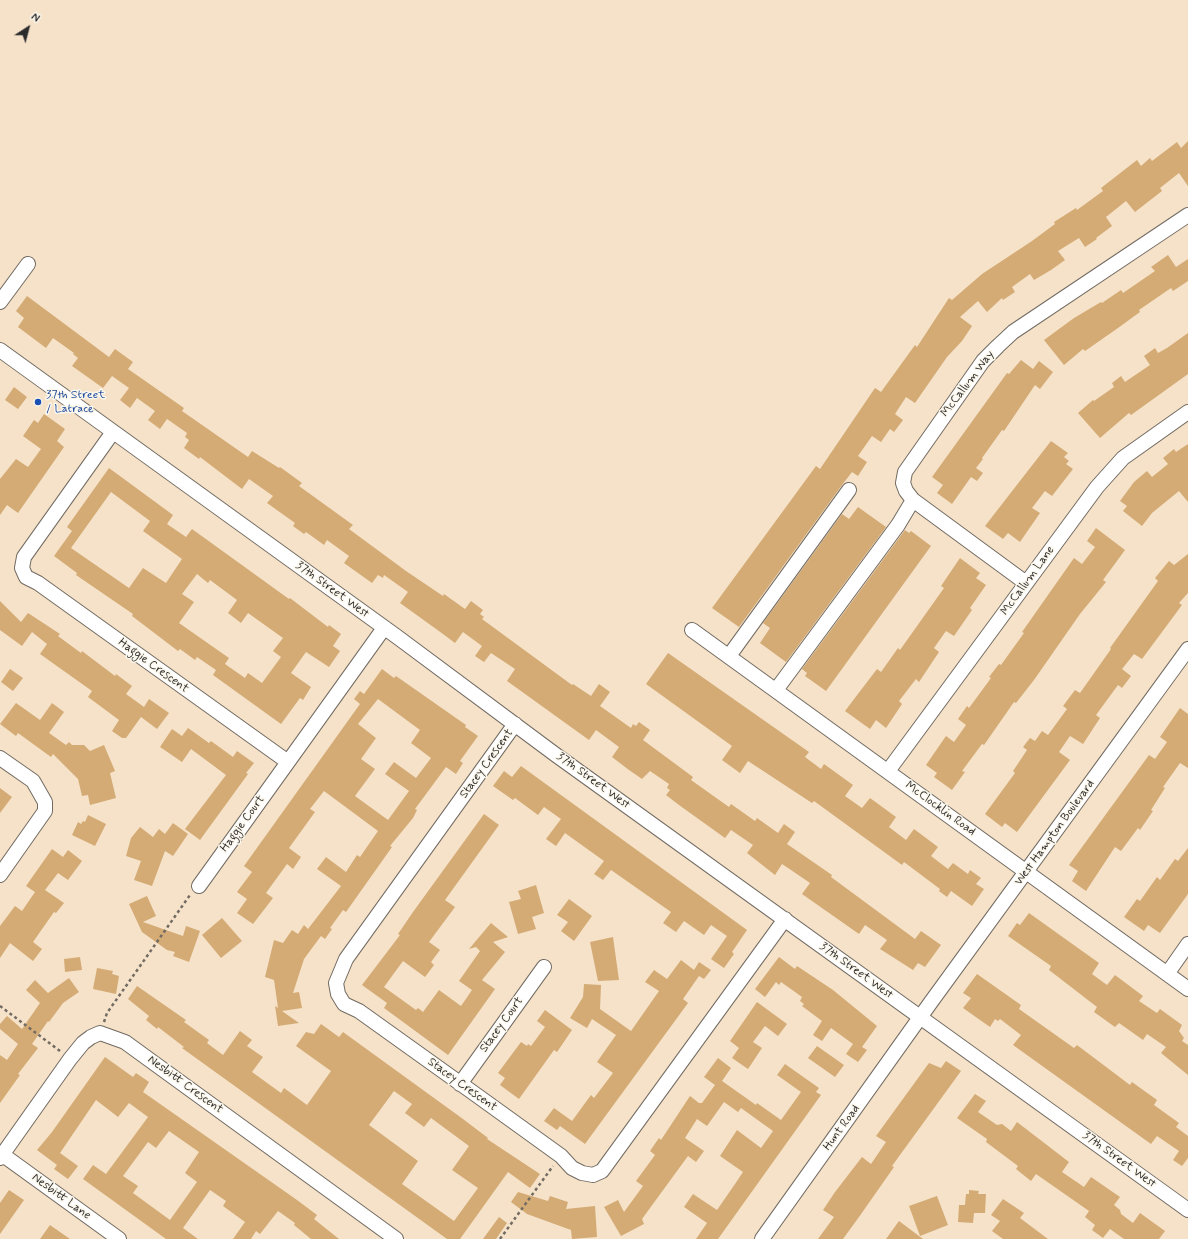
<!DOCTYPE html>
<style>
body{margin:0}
#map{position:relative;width:1188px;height:1239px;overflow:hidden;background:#f5e2c9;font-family:Mynerve,sans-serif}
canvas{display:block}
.north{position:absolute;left:8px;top:8px;width:40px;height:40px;-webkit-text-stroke:3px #fbf7ec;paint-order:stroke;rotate:36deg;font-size:11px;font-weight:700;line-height:16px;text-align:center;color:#2b2b2b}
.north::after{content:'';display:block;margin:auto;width:14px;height:18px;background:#2b2b2b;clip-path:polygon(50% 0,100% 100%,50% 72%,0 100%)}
</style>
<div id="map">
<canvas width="1188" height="1239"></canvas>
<div class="north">N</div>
</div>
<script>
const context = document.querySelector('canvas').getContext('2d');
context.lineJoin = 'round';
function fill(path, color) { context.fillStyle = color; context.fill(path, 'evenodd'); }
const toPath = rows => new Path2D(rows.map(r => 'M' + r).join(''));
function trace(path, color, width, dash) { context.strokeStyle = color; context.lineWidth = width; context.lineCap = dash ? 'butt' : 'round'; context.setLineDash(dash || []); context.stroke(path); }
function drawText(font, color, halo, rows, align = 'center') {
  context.font = font + ' Mynerve,sans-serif'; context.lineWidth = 3; context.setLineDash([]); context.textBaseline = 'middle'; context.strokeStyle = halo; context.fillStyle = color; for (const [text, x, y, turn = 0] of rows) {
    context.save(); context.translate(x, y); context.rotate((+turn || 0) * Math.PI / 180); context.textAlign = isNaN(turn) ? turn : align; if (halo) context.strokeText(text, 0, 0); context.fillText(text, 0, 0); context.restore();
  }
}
fill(toPath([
 [1188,141,1188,186,1179,173,1160,188,1162,191,1135,212,1126,201,1106,217,1112,226,1096,238,1097,239,1085,247,1079,238,1058,251,1065,260,1051,270,1034,280,1030,274,1012,287,1015,292,1003,300,1002,298,987,312,978,301,960,317,972,326,962,341,947,357,915,403,906,397,895,414,903,420,894,432,890,429,881,442,872,436,858,456,867,462,858,476,852,472,842,485,739,627,712,608,816,466,820,469,875,388,881,392,915,345,917,347,949,298,952,300,982,274,1032,241,1055,224,1054,222,1076,208,1077,210,1103,191,1101,188,1137,160,1141,166,1150,158,1152,161,1177,142,1181,148],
 [1168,255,1176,267,1188,259,1188,281,1173,291,1171,288,1139,310,1140,312,1118,328,1085,351,1083,349,1064,365,1044,340,1074,318,1101,302,1102,303,1121,290,1123,293,1155,271,1151,267],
 [27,296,109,357,115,349,133,362,128,369,184,408,182,411,248,457,252,451,279,468,280,467,302,483,299,486,353,525,349,529,406,571,443,596,444,594,465,609,471,601,483,610,480,614,484,617,482,619,572,685,573,684,591,696,599,684,610,692,600,706,631,728,633,724,636,726,639,722,650,730,643,740,693,777,691,780,729,807,731,804,755,821,757,818,778,833,784,824,795,832,787,844,832,875,831,877,915,939,921,931,941,945,925,967,918,963,913,970,880,949,887,940,865,925,859,934,802,894,810,883,791,870,782,864,775,875,747,853,753,845,731,830,725,838,679,805,666,795,670,790,667,788,669,784,650,771,642,779,629,770,612,757,619,747,596,730,589,740,507,681,515,669,491,653,484,662,475,656,482,646,463,632,455,643,443,634,400,603,408,592,384,575,383,578,378,575,372,583,344,563,349,556,327,540,324,545,306,532,304,534,293,526,295,523,267,503,273,496,249,479,242,489,200,457,199,459,184,448,189,440,185,437,187,433,167,419,160,429,148,420,155,411,137,398,130,408,120,400,129,388,112,376,103,388,72,366,78,358,73,354,74,353,53,338,46,348,18,327,24,318,16,311],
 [1188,333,1188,374,1131,415,1129,413,1100,438,1078,413,1093,400,1094,401,1114,387,1112,383,1121,376,1125,382,1150,365,1144,356,1155,348,1158,353,1167,348],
 [1021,360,1033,369,1039,361,1053,372,1040,389,1035,385,1004,431,1002,430,982,458,983,459,976,468,983,473,977,481,971,477,952,504,937,493,943,485,932,477,1007,373,1009,374],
 [14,387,27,397,18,409,5,400],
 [44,414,65,429,57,441,64,447,18,513,7,505,0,515,0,479,16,459,28,467,41,449,23,436,34,420,38,423],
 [1051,441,1068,453,1064,457,1069,461,1066,464,1073,469,1052,496,1045,491,1032,508,1040,513,1020,542,1008,533,1003,539,985,526],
 [1188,444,1188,502,1179,491,1152,513,1142,526,1123,511,1127,506,1120,501,1134,482,1147,471,1152,477,1168,464,1163,458,1174,449,1176,452],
 [109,468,173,515,167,524,186,537,192,529,289,599,290,598,328,627,329,625,341,634,333,646,340,651,329,667,306,652,291,673,311,687,303,700,300,698,281,724,213,675,216,670,197,657,195,660,180,649,178,651,132,616,133,614,76,575,77,573,54,556,72,531,67,527],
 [111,492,150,521,143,531,182,559,166,583,143,568,129,588,71,548],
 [197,574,208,583,210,580,237,600,228,613,241,623,248,613,283,638,273,651,281,657,262,683,248,673,245,678,225,664,229,658,179,623,194,602,182,594],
 [858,507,886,527,786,662,760,643,770,628,763,623,842,514,849,519],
 [1096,528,1125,550,1103,580,1106,582,1080,614,1034,680,1016,703,1014,702,984,745,982,744,962,771,965,772,952,790,934,777,937,773,926,765,946,736,954,742,966,725,958,719,967,706,969,708,991,678,989,677,999,664,1001,665,1024,633,1022,632,1074,558,1082,564,1095,547,1087,541],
 [905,530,909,533,911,531,931,546,826,691,805,676,807,673,802,669],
 [1188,554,1188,593,1179,603,1182,605,1142,659,1134,654,1122,669,1131,676,1122,688,1118,685,1096,715,1100,718,1083,744,1070,736,1059,752,1070,760,1017,832,1005,823,1002,827,985,814,1015,773,1013,771,1027,750,1023,747,1030,738,1035,741,1042,731,1048,735,1067,709,1063,706,1075,690,1080,693,1111,649,1110,648,1158,581,1155,578,1169,561,1174,565],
 [960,558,980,573,976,578,986,585,970,608,972,610,954,636,946,631,934,648,939,652,919,682,916,679,899,701,902,704,886,728,876,720,870,729,845,711,877,669,881,672,898,648,900,650,944,588,941,586],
 [0,601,21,622,28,613,60,634,58,636,81,653,82,651,115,676,116,674,132,686,126,694,144,707,149,699,169,713,157,729,141,717,126,738,122,738,112,731,119,720,88,697,92,691,40,654,47,644,32,632,22,646,0,630],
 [668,653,809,752,805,757,821,769,824,764,853,785,845,796,862,808,870,798,896,817,889,827,906,840,914,829,938,847,931,856,948,869,953,863,968,874,970,870,981,878,976,884,984,889,972,906,951,891,947,897,939,891,940,889,904,862,902,865,814,801,812,803,748,761,740,773,722,760,732,746,646,684],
 [10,669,23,678,13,691,1,682],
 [382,669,394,678,396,676,466,725,465,727,478,736,460,761,463,763,456,774,446,767,415,809,417,810,413,818,390,846,392,847,346,912,343,910,330,928,332,929,325,939,321,936,304,959,293,993,299,992,302,1008,282,1011,299,1023,278,1026,275,1006,278,1008,274,980,265,977,274,940,283,943,292,930,298,934,304,925,308,929,341,886,317,869,326,857,346,872,357,855,360,857,378,831,324,791,310,809,315,812,289,848,301,857,293,869,287,864,266,893,273,898,253,924,237,913,247,899,237,892,252,872,244,866,360,704,354,699,360,691,364,694],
 [378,699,420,730,411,743,431,758,416,778,394,762,385,774,409,791,388,820,355,796,375,769,361,759,376,738,358,724],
 [16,703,40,720,52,703,64,712,49,733,66,745,69,742,72,745,84,745,90,751,104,745,115,771,110,773,116,798,90,805,88,795,82,796,78,779,53,754,51,757,18,733,16,736,0,724],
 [1180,708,1188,714,1188,768,1180,763,1163,787,1165,788,1151,810,1153,811,1140,830,1138,828,1121,851,1115,847,1086,891,1072,881,1078,871,1069,865,1149,755,1155,759,1167,742,1160,737],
 [188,728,209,743,211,741,233,757,237,751,254,763,246,773,248,774,200,840,185,829,226,775,191,749,182,762,160,747,172,729,182,736],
 [521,766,747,930,732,952,734,954,724,968,711,959,727,936,711,925,704,935,684,921,676,932,663,923,671,912,611,870,603,880,594,874,604,861,565,833,556,846,546,839,561,819,544,807,538,815,515,798,513,800,493,786,504,771,512,777],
 [0,788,12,797,0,813],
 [484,814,499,825,445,900,455,907,429,942,440,950,431,962,434,965,425,977,403,961,384,987,416,1010,418,1008,423,1012,439,990,461,1006,472,990,459,981,480,951,476,947,469,949,491,923,508,937,493,942,505,952,482,980,495,989,448,1055,384,1008,387,1003,362,985,400,935,398,934,413,912],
 [88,815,106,824,95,846,72,835,78,822,81,824,83,821,85,822],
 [173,823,188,834,173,856,165,851,152,886,134,880,141,861,126,856,131,838,140,827,153,837,159,829,165,834],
 [1188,848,1188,894,1160,933,1148,925,1144,931,1124,917,1137,899,1140,901,1157,877,1160,880,1175,859,1178,861],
 [52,849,63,857,68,850,82,861,68,880,58,873,45,890,64,903,56,913,54,912,33,942,42,949,33,961,10,943,0,958,0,926,15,906,22,911,35,892,26,886],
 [536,885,544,913,532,917,536,929,518,934,509,902,521,899,518,891],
 [147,896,156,916,143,922,183,936,186,926,200,931,189,962,173,956,175,952,167,950,142,932,129,904],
 [569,899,592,916,574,941,561,931,568,922,557,915],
 [1029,913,1099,963,1092,974,1107,985,1115,975,1143,996,1139,1001,1157,1013,1160,1009,1182,1025,1179,1031,1184,1038,1182,1041,1188,1045,1188,1075,1161,1053,1166,1047,1147,1034,1143,1040,1119,1023,1115,1027,1094,1012,1097,1007,1049,970,1051,966,1008,936,1017,923,1020,925],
 [222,918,242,941,221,958,202,935],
 [613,937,619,980,598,981,590,942],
 [80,957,82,970,65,972,64,959],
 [779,957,795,969,797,966,833,990,877,1026,862,1047,867,1050,858,1062,846,1054,853,1044,831,1028,822,1041,813,1035,822,1021,802,1006,804,1004,800,1001,802,997,781,982,779,985,776,982,765,997,755,989],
 [681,960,694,970,699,962,711,970,704,979,699,976,683,999,688,1003,585,1144,560,1126,557,1130,544,1121,554,1108,572,1121,591,1095,594,1098,613,1073,597,1062,616,1035,592,1019,587,1028,570,1018,583,997,584,984,601,985,600,1009,631,1031,659,991,645,982,654,970,667,979],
 [97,968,113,971,112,974,119,976,116,994,93,989],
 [977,974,1021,1005,1019,1009,1074,1048,1077,1045,1130,1085,1132,1082,1157,1100,1154,1105,1179,1123,1176,1127,1188,1136,1188,1158,1182,1166,1173,1160,1179,1151,1157,1136,1151,1144,1013,1045,1021,1035,1000,1019,998,1021,995,1019,990,1027,963,1008,971,998,963,993],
 [69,978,79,992,63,1003,49,1022,48,1021,32,1044,38,1048,18,1074,20,1075,0,1103,0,1055,7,1060,18,1044,0,1029,0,1024,7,1016,22,1029,40,1003,26,990,35,980,48,993],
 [137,986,186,1020,184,1022,209,1040,207,1043,223,1055,240,1031,252,1040,247,1046,263,1057,252,1072,281,1093,284,1088,307,1105,331,1071,296,1046,306,1032,314,1034,321,1024,339,1037,343,1032,463,1119,488,1138,487,1139,540,1174,530,1188,508,1172,460,1239,447,1239,182,1048,184,1047,158,1027,157,1029,146,1020,149,1016,128,999],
 [394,1091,412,1104,405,1113,424,1127,431,1118,469,1146,452,1170,478,1188,454,1221,402,1184,418,1161,369,1125],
 [757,1002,787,1024,778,1036,765,1026,753,1042,762,1048,748,1069,732,1058,739,1048,730,1041],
 [545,1010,572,1030,557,1052,554,1050,519,1099,500,1085,505,1078,498,1073,521,1042,527,1046,528,1044,531,1046,545,1027,537,1021],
 [817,1046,844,1065,835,1077,808,1058],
 [105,1057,133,1077,136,1073,149,1082,143,1092,297,1200,317,1215,314,1219,339,1239,311,1239,294,1225,295,1223,278,1211,260,1234,256,1231,251,1239,233,1239,245,1222,223,1206,226,1201,210,1190,183,1228,198,1239,166,1239,83,1179,93,1165,106,1174,148,1117,129,1103,118,1117,96,1100,60,1153,78,1166,68,1179,54,1169,57,1165,37,1150,52,1132],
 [169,1131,199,1152,185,1173,197,1182,170,1220,133,1193,138,1186,123,1176,148,1142,156,1148],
 [718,1058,731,1068,722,1081,756,1105,757,1103,781,1120,801,1092,777,1075,785,1064,819,1088,816,1092,821,1095,718,1239,696,1239,707,1223,684,1207,693,1194,717,1210,735,1184,743,1172,720,1156,737,1130,761,1148,773,1131,741,1108,738,1112,724,1102,707,1126,697,1119,685,1138,704,1151,696,1162,688,1156,642,1219,644,1224,621,1236,604,1207,618,1200,624,1212,643,1186,636,1181,655,1155,650,1151,659,1138,661,1140,690,1096,699,1103,702,1103,715,1085,704,1077],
 [946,1061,961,1071,892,1166,894,1167,859,1217,843,1239,818,1239,834,1217,823,1210,835,1192,862,1157,871,1164,886,1142,876,1136,929,1063,941,1068],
 [975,1094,986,1101,978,1112,997,1125,1002,1124,1011,1131,1017,1122,1069,1162,1062,1172,1084,1187,1091,1177,1120,1197,1114,1205,1120,1210,1121,1214,1133,1223,1140,1213,1165,1231,1159,1239,1124,1239,1110,1229,1103,1238,1092,1230,1095,1225,1085,1217,1089,1211,1036,1174,1031,1181,1016,1169,1018,1166,986,1142,987,1139,957,1118],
 [9,1190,24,1200,0,1234,0,1203],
 [969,1190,979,1191,978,1194,986,1194,985,1213,974,1213,973,1223,958,1222,959,1205,965,1205,966,1194,969,1194],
 [518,1192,548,1201,550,1196,568,1202,566,1209,595,1206,597,1237,572,1239,571,1230,527,1214,511,1202],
 [937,1196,948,1225,920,1236,909,1206],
 [1003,1199,1024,1213,1020,1218,1048,1239,1003,1239,992,1231,1000,1221,991,1215],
 [499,1217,507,1223,496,1239,483,1239],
 [899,1221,923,1239,886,1239],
 [50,1225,70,1239,40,1239]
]), '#d4ab74');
const minor = toPath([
 [0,302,28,264],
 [0,350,396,636,556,755,1188,1210],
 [113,432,24,557,22,568,26,577,38,583,288,762,384,628],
 [1026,583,913,500,906,491,903,483,905,472,983,361,998,346,1013,332,1188,215],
 [692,630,1188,989],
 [729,656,849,490],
 [776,690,898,525,913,500],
 [515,724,346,959,336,983,338,994,344,1004,359,1011,475,1094,561,1156,572,1168,582,1173,593,1175,602,1171,785,919],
 [0,758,33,781,45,802,45,811,0,875],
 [888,771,1097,487,1123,458,1188,412],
 [199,886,288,762],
 [1167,974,1188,944],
 [460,1084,544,967],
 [3,1155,119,1239],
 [0,1158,70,1059,83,1043,91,1037,100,1033,125,1042,396,1239],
 [762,1239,931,1002,1188,649]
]);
trace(minor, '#726b62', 16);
trace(toPath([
 [0,1006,60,1051],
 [104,1022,107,1013,190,895],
 [500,1239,553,1166]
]), '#726b62', 2.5, [3, 3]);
trace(minor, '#fff', 14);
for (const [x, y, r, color] of [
 [38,402,4,"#1a4fb4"]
]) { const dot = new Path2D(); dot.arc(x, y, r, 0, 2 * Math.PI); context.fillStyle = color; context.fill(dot); trace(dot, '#fbf7ec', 1.5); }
drawText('12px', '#2b2b2b', '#fbf7ec', [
 ["McCallum Way",968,384,-53],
 ["McCallum Lane",1028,581,-54],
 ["37th Street West",332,590,36],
 ["Haggie Crescent",153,666,36],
 ["Stacey Crescent",487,764,-54],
 ["37th Street West",593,781,36],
 ["McClocklin Road",940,809,36],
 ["Haggie Court",243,824,-54],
 ["West Hampton Boulevard",1055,833,-54],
 ["37th Street West",856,971,36],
 ["Stacey Court",502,1025,-54],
 ["Nesbitt Crescent",185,1085,36],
 ["Stacey Crescent",462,1085,36],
 ["Hunt Road",842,1128,-54],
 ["37th Street West",1119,1160,36],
 ["Nesbitt Lane",61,1197,36]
]);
drawText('12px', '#164399', '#fbf7ec', [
 ["37th Street",46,395],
 ["/ Latrace",46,409]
], 'left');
</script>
